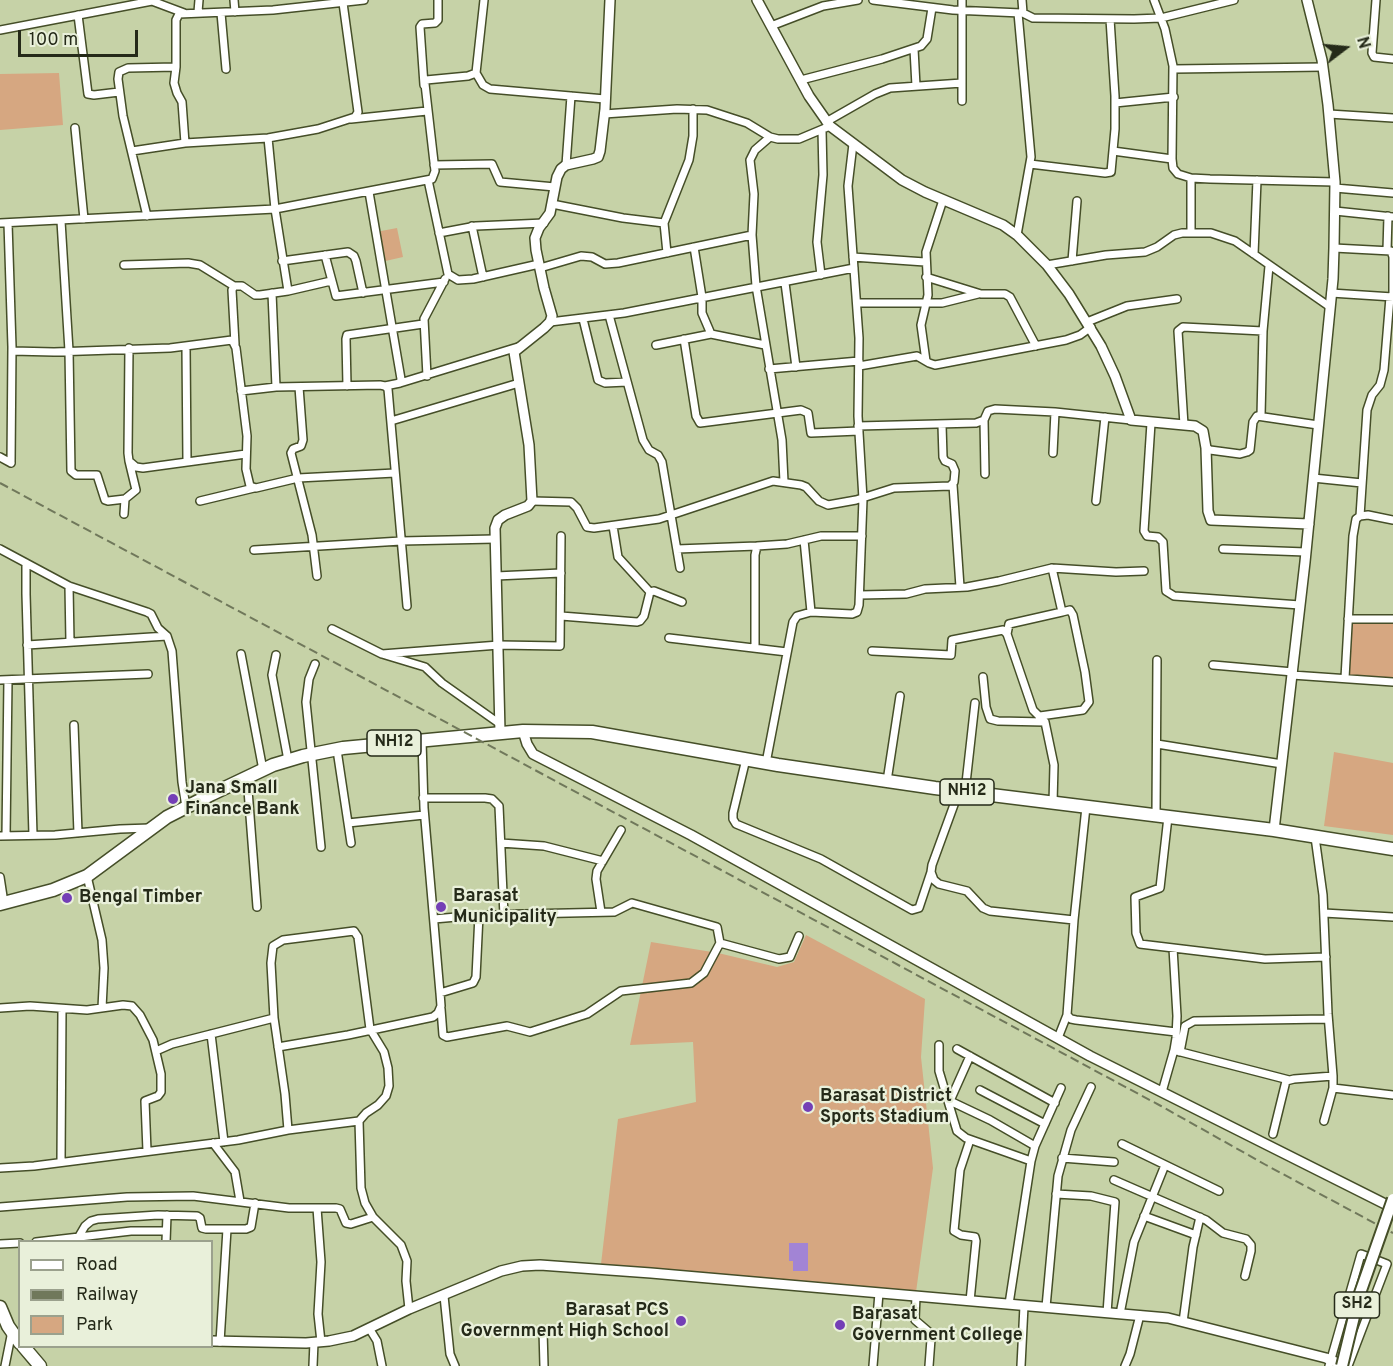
<!DOCTYPE html>
<style>
body{margin:0}
#map{position:relative;width:1393px;height:1366px;overflow:hidden;background:#c6d2a7;font-family:Overpass,sans-serif}
canvas{display:block}
.legend{position:absolute;left:18px;top:1240px;width:195px;height:108px;box-sizing:border-box;background:#e9f0da;border:2px solid #9ba18d;margin:0;padding:8px 10px;list-style:none;font-size:18px;color:#252a19}
.legend li{display:flex;align-items:center;gap:12px;height:30px}
.legend b{width:30px;border:2px solid #9ba18d}
.north{position:absolute;left:1315px;top:18px;width:60px;height:60px;-webkit-text-stroke:4px #e9f0da;paint-order:stroke;rotate:74deg;font-size:16px;font-weight:700;line-height:24px;text-align:center;color:#252a19}
.north::after{content:'';display:block;margin:auto;width:21px;height:27px;background:#252a19;clip-path:polygon(50% 0,100% 100%,50% 72%,0 100%)}
.scale{position:absolute;left:18px;top:30px;width:120px;height:27px;box-sizing:border-box;border:3px solid #252a19;border-top:0;padding-left:8px;font-size:18px;line-height:21px;white-space:nowrap;color:#252a19;-webkit-text-stroke:4px #e9f0da;paint-order:stroke}
</style>
<div id="map">
<canvas width="1393" height="1366"></canvas>
<ul class="legend">
<li><b style="height:8px;background:#fff"></b>Road</li>
<li><b style="height:8px;background:#70785b"></b>Railway</li>
<li><b style="height:16px;background:#d6a781"></b>Park</li>
</ul>
<div class="north">N</div>
<div class="scale">100 m</div>
</div>
<script>
const context = document.querySelector('canvas').getContext('2d');
context.lineJoin = 'round';
function fill(path, color) { context.fillStyle = color; context.fill(path, 'evenodd'); }
const toPath = rows => new Path2D(rows.map(r => 'M' + r).join(''));
function trace(path, color, width, dash) { context.strokeStyle = color; context.lineWidth = width; context.lineCap = dash ? 'butt' : 'round'; context.setLineDash(dash || []); context.stroke(path); }
function drawText(font, color, halo, rows, align = 'center') {
  context.font = font + ' Overpass,sans-serif'; context.lineWidth = 4.5; context.setLineDash([]); context.textBaseline = 'middle'; context.strokeStyle = halo; context.fillStyle = color; for (const [text, x, y, turn = 0] of rows) {
    context.save(); context.translate(x, y); context.rotate((+turn || 0) * Math.PI / 180); context.textAlign = isNaN(turn) ? turn : align; if (halo) context.strokeText(text, 0, 0); context.fillText(text, 0, 0); context.restore();
  }
}
fill(toPath([
 [59,73,63,125,0,130,0,74],
 [397,228,403,257,381,262,376,232],
 [1350,621,1393,623,1393,678,1348,676],
 [1334,752,1393,763,1393,835,1324,826],
 [806,935,925,999,921,1057,933,1168,916,1292,601,1264,618,1119,696,1102,693,1042,630,1045,651,942,718,953,777,967,794,962]
]), '#d6a781');
fill(toPath([
 [789,1243,808,1243,808,1271,793,1271,793,1261,789,1261]
]), '#a284d5');
const minor = toPath([
 [234,0,235,12],
 [873,0,953,10,1021,13],
 [1022,0,1023,13,1033,18,1134,19,1161,18,1234,0],
 [1154,0,1165,29,1173,66,1172,159,1173,168,1178,174,1191,178,1210,179,1335,182],
 [1376,0,1372,53,1374,57,1393,59],
 [198,12,199,0],
 [221,13,226,69],
 [78,15,88,94,94,95,119,92],
 [771,26,823,6,858,0],
 [0,30,152,1,184,13],
 [914,49,916,86],
 [176,67,174,83,177,93,182,102,185,143],
 [1174,69,1323,67],
 [476,73,483,85,490,89,605,99],
 [801,80,882,59,921,46,927,39,932,8],
 [424,85,420,27,422,24,435,23,438,20,438,0],
 [962,101,962,0],
 [1115,103,1174,97],
 [604,114,677,109,707,110,747,123,770,137,778,139,799,139,830,126],
 [1329,114,1393,118],
 [351,119,427,111],
 [826,122,875,94,890,88,962,83],
 [75,128,84,219],
 [770,137,755,150,750,160,754,194,752,235,756,286,782,440,784,482],
 [268,138,275,209,288,291],
 [132,151,185,143,268,138,318,129,355,117,358,112,343,3],
 [1113,151,1172,159],
 [1030,164,1105,173,1111,172,1115,129,1115,96,1110,19],
 [434,165,492,164,500,182,555,187],
 [566,165,571,96],
 [1191,178,1191,232],
 [428,180,448,274,458,280,473,279,539,264],
 [1335,188,1393,193],
 [369,192,401,379,400,383,385,386],
 [552,204,623,218,664,223],
 [1335,211,1393,217],
 [147,216,123,116,118,79,119,72,128,68,176,67,176,20,179,14,273,10,364,0],
 [61,221,69,351,71,471,76,475,97,475,105,500,108,501,125,499],
 [0,223,275,209,432,179,435,171,425,84,426,80,468,76,476,73,484,0],
 [8,223,12,347,11,463],
 [472,226,483,277],
 [439,233,476,226,544,223],
 [1017,235,1031,157,1018,13],
 [694,247,702,297,702,313,711,334,765,345],
 [1334,248,1391,251,1393,257,1393,293],
 [1387,250,1388,216],
 [667,253,664,223,689,160,693,136,693,109],
 [1254,254,1257,180],
 [325,255,336,296,444,282],
 [853,257,925,262],
 [282,261,348,252,354,256,356,261,363,293],
 [1072,261,1077,201],
 [124,265,188,263,200,265,234,286],
 [1047,265,1106,255,1145,252,1157,247,1174,235,1182,233,1211,233,1235,241,1330,307],
 [540,268,581,256,592,257,605,264,618,263,752,235],
 [821,275,817,242,823,175,822,130],
 [926,277,981,294,1005,294,1010,297,1036,346],
 [785,283,796,367],
 [272,293,276,387],
 [1331,293,1393,297],
 [857,303,942,303,978,294],
 [609,315,643,440,649,450,658,455,662,462,680,568],
 [583,319,598,380,605,383,627,382],
 [550,322,624,313,854,268],
 [1087,322,1127,306,1177,299],
 [684,339,696,416,700,423,801,410,808,413,811,433,859,431],
 [235,344,232,290,234,286,242,286,255,295,260,295,288,291,331,281],
 [656,345,711,334],
 [186,347,187,461],
 [129,348,128,453,129,461,136,467,143,468,246,454],
 [12,351,54,352,170,348,232,340,236,348,247,436,246,469,250,486,256,488,298,478,395,473],
 [926,361,921,325,928,295,926,252,943,200],
 [859,366,917,356,929,363,935,365,1066,340,1080,335,1091,327],
 [769,369,859,361],
 [427,376,424,319,445,279],
 [400,383,518,347],
 [347,386,346,339,347,335,423,324],
 [299,387,303,440,301,446,293,449,291,453,312,535,317,576],
 [241,391,276,387,380,385,385,386,388,389,407,606],
 [1261,416,1263,331,1269,266],
 [984,420,985,474],
 [391,421,519,383],
 [1151,423,1144,531,1147,536,1158,537,1163,542,1166,591,1174,596,1300,605],
 [1184,425,1178,331,1183,327,1263,331],
 [858,426,976,423,984,420,988,411,995,409,1055,412,1131,420],
 [1206,448,1210,450,1240,454,1247,452,1250,450,1253,422,1257,416,1318,425],
 [1053,453,1055,412],
 [0,457,11,463],
 [1313,478,1362,483],
 [953,485,960,587],
 [200,501,254,488],
 [532,501,571,502,577,508,587,527,594,528,659,519,773,481,801,485,806,487,819,501,828,505,856,500,894,488,950,486,954,482,955,471,952,464,945,461,943,457,942,425],
 [1096,501,1105,417],
 [124,514,125,499,136,490,129,461],
 [1360,516,1367,410,1372,395,1380,385,1384,370,1390,297],
 [613,526,618,557,650,592],
 [804,540,811,612],
 [0,549,69,586,147,612,151,614,158,628,167,636],
 [677,549,757,546],
 [1223,549,1306,552],
 [254,550,401,541,495,539],
 [26,563,26,594,33,835],
 [496,576,561,573],
 [69,586,70,642],
 [860,595,906,594,925,589,967,587,999,581,1052,568,1116,572,1144,571],
 [561,616,637,622,640,621,644,616,650,592,654,591,682,602],
 [1348,619,1393,619],
 [332,629,382,654,425,667,442,683,500,724],
 [1007,634,1009,624,1062,612,1052,568],
 [669,638,787,652],
 [27,645,167,636,172,651,182,782,186,807],
 [755,648,755,555,757,546,787,544,821,536,862,536],
 [872,651,951,655,952,640,1003,630,1007,634,1033,710,1045,722,1054,765,1053,803],
 [241,654,263,770],
 [382,654,499,645,560,646,561,536],
 [276,655,272,675,288,760],
 [315,664,309,679,306,702,321,847],
 [1213,665,1293,672],
 [1292,675,1393,682],
 [983,677,986,707,990,719,998,721,1045,722],
 [1345,678,1353,536,1356,519,1360,516,1368,515,1393,520],
 [0,680,148,674],
 [1040,716,1083,710,1089,702,1085,672,1073,615,1070,610,1062,612],
 [74,725,78,833],
 [1157,744,1282,764],
 [337,750,351,843],
 [746,759,733,813,733,819,736,824,821,859,912,910,919,908,931,872],
 [766,763,793,622,797,616,811,612,852,614,857,612,859,605,863,499,858,416,859,338,848,186,853,144],
 [247,777,257,907],
 [887,781,900,696],
 [959,791,932,865,931,872,934,880,939,884,967,891,983,908,990,911,1074,920,1086,807],
 [965,792,975,703],
 [423,798,485,798,492,799,499,806,504,916],
 [1156,815,1157,660],
 [1168,817,1160,888,1135,897,1136,933,1140,944,1265,959,1326,957],
 [348,823,424,815],
 [0,836,55,835,120,829,150,828],
 [6,836,8,680],
 [1315,837,1323,895,1328,1014,1333,1076,1333,1088,1324,1121],
 [501,843,544,846,603,861],
 [87,876,102,940,104,968,102,1008],
 [0,877,4,903],
 [601,912,596,879,597,871,621,830],
 [1324,913,1393,917],
 [434,919,479,915,614,912,632,903,717,927,720,943,779,959,790,957,799,936],
 [1074,920,1067,1015,1071,1019,1076,1020,1176,1032],
 [440,993,473,983,476,977,479,915],
 [0,1008,30,1006,87,1010,123,1005,132,1006,140,1015,153,1040,161,1074,161,1092,158,1096,145,1101,147,1151],
 [441,1009,443,1035,447,1037,507,1026,530,1032,587,1014,621,991,691,983,704,973,720,943],
 [211,1034,224,1142],
 [1058,1038,1067,1015],
 [939,1045,939,1071,957,1131,966,1138,1031,1161],
 [278,1047,348,1035,433,1017,438,1013,441,1006,440,993,424,808,422,740],
 [957,1049,1055,1103],
 [156,1051,172,1044,274,1018],
 [1177,1051,1289,1080],
 [1180,1052,1185,1026,1194,1021,1328,1019],
 [1333,1088,1393,1095],
 [980,1090,1045,1124],
 [1162,1092,1174,1050,1176,1038,1177,1016,1173,948],
 [950,1101,990,1120,1035,1146],
 [949,1103,970,1056],
 [288,1130,285,1094,274,1018,271,963,273,946,283,940,354,931,358,937,370,1029,384,1052,388,1068,389,1086,386,1096,378,1105,366,1113,359,1121,361,1188,365,1203,373,1217,401,1245,407,1261,406,1281,409,1309],
 [1273,1134,1286,1081,1294,1079,1333,1076],
 [213,1143,235,1172,240,1201],
 [1122,1144,1219,1191],
 [1062,1158,1114,1162],
 [61,1162,62,1009],
 [0,1168,34,1166,238,1140,288,1130,359,1121],
 [1114,1180,1206,1220,1223,1233,1246,1239,1251,1245,1251,1251,1245,1276],
 [1056,1194,1091,1196,1115,1202,1107,1313],
 [0,1207,127,1197,193,1196,289,1208,336,1208,340,1209,346,1223,351,1224,373,1217],
 [317,1208,321,1262,318,1314,321,1342],
 [1144,1216,1196,1235],
 [78,1238,85,1226,91,1221,98,1219,158,1215,197,1216,200,1218,202,1228,206,1229,246,1229,251,1227,255,1203],
 [36,1242,131,1231,166,1231],
 [166,1242,167,1215],
 [0,1244,20,1243],
 [444,1296,450,1354,455,1366],
 [916,1296,915,1320,929,1332,931,1339,929,1366],
 [970,1301,976,1241,975,1237,961,1235,954,1231,960,1170,970,1140],
 [1009,1304,1031,1161,1035,1146,1061,1088],
 [1046,1307,1058,1176,1071,1130,1091,1087],
 [1120,1314,1134,1242,1165,1165],
 [1183,1322,1193,1247,1200,1217],
 [369,1328,377,1341,382,1366],
 [543,1330,544,1366],
 [220,1342,227,1229],
 [5,1366,12,1331],
 [313,1366,314,1342],
 [873,1366,879,1293],
 [1021,1366,1024,1306],
 [1125,1366,1130,1354,1140,1315],
 [1329,1366,1361,1254,1387,1264,1348,1366]
]);
const tertiary = toPath([
 [757,0,809,96,830,126,902,180,925,192,1003,225,1017,235,1047,265,1069,294,1101,346,1115,376,1131,420,1195,426,1203,431,1206,448,1208,511,1211,520,1309,524],
 [523,731,527,744,533,754,691,835,1090,1056,1393,1208],
 [500,732,495,528,498,520,505,515,528,506,532,501,529,445,514,352,544,328,550,322,552,316,544,288,536,250,535,238,539,228,550,213,557,177,561,169,566,165,593,159,598,157,600,151,605,109,610,0],
 [1274,830,1305,562,1333,279,1334,248,1335,182,1328,105,1322,60,1307,0],
 [212,1341,306,1343,329,1341,353,1336,409,1309,501,1271,522,1266,540,1265,651,1273,1168,1318,1326,1358,1345,1366]
]);
const trunk = toPath([
 [0,904,53,890,87,876,167,817,212,794,273,765,303,756,343,748,523,731,592,732,778,765,935,788,1274,830,1393,849],
 [0,1307,8,1326,20,1343],
 [23,1346,40,1366]
]);
trace(minor, '#454e28', 10);
trace(tertiary, '#454e28', 12);
trace(trunk, '#454e28', 15);
trace(minor, '#fff', 7);
trace(tertiary, '#fff', 9);
trace(trunk, '#fff', 12);
trace(toPath([
 [0,483,1161,1106,1266,1165,1393,1233]
]), '#70785b', 2, [9, 4.5]);
const primaryBridge = toPath([
 [1342,1366,1359,1296,1393,1199]
]);
trace(primaryBridge, '#454e28', 14, []);
trace(primaryBridge, '#fff', 10);
for (const [x, y, r, color] of [
 [173,799,6,"#743fb6"],
 [67,898,6,"#743fb6"],
 [441,907,6,"#743fb6"],
 [808,1107,6,"#743fb6"],
 [681,1321,6,"#743fb6"],
 [840,1325,6,"#743fb6"]
]) { const dot = new Path2D(); dot.arc(x, y, r, 0, 2 * Math.PI); context.fillStyle = color; context.fill(dot); trace(dot, '#e9f0da', 2); }
for (const [x, y, w] of [
 [394,743,54],
 [967,792,54],
 [1357,1305,45]
]) { const box = new Path2D(); box.roundRect(x - w / 2, y - 13, w, 26, 4.5); context.fillStyle = '#e9f0da'; context.fill(box); trace(box, '#252a19', 1.5); }
drawText('bold 16px', '#252a19', null, [
 ["NH12",394,743],
 ["NH12",967,792],
 ["SH2",1357,1305]
]);
drawText('bold 18px', '#252a19', '#e9f0da', [
 ["Jana Small",185,789],
 ["Finance Bank",185,810],
 ["Barasat",453,897],
 ["Municipality",453,918],
 ["Bengal Timber",79,898],
 ["Barasat District",820,1097],
 ["Sports Stadium",820,1118],
 ["Barasat PCS",669,1311,"right"],
 ["Government High School",669,1332,"right"],
 ["Barasat",852,1315],
 ["Government College",852,1336]
], 'left');
</script>
